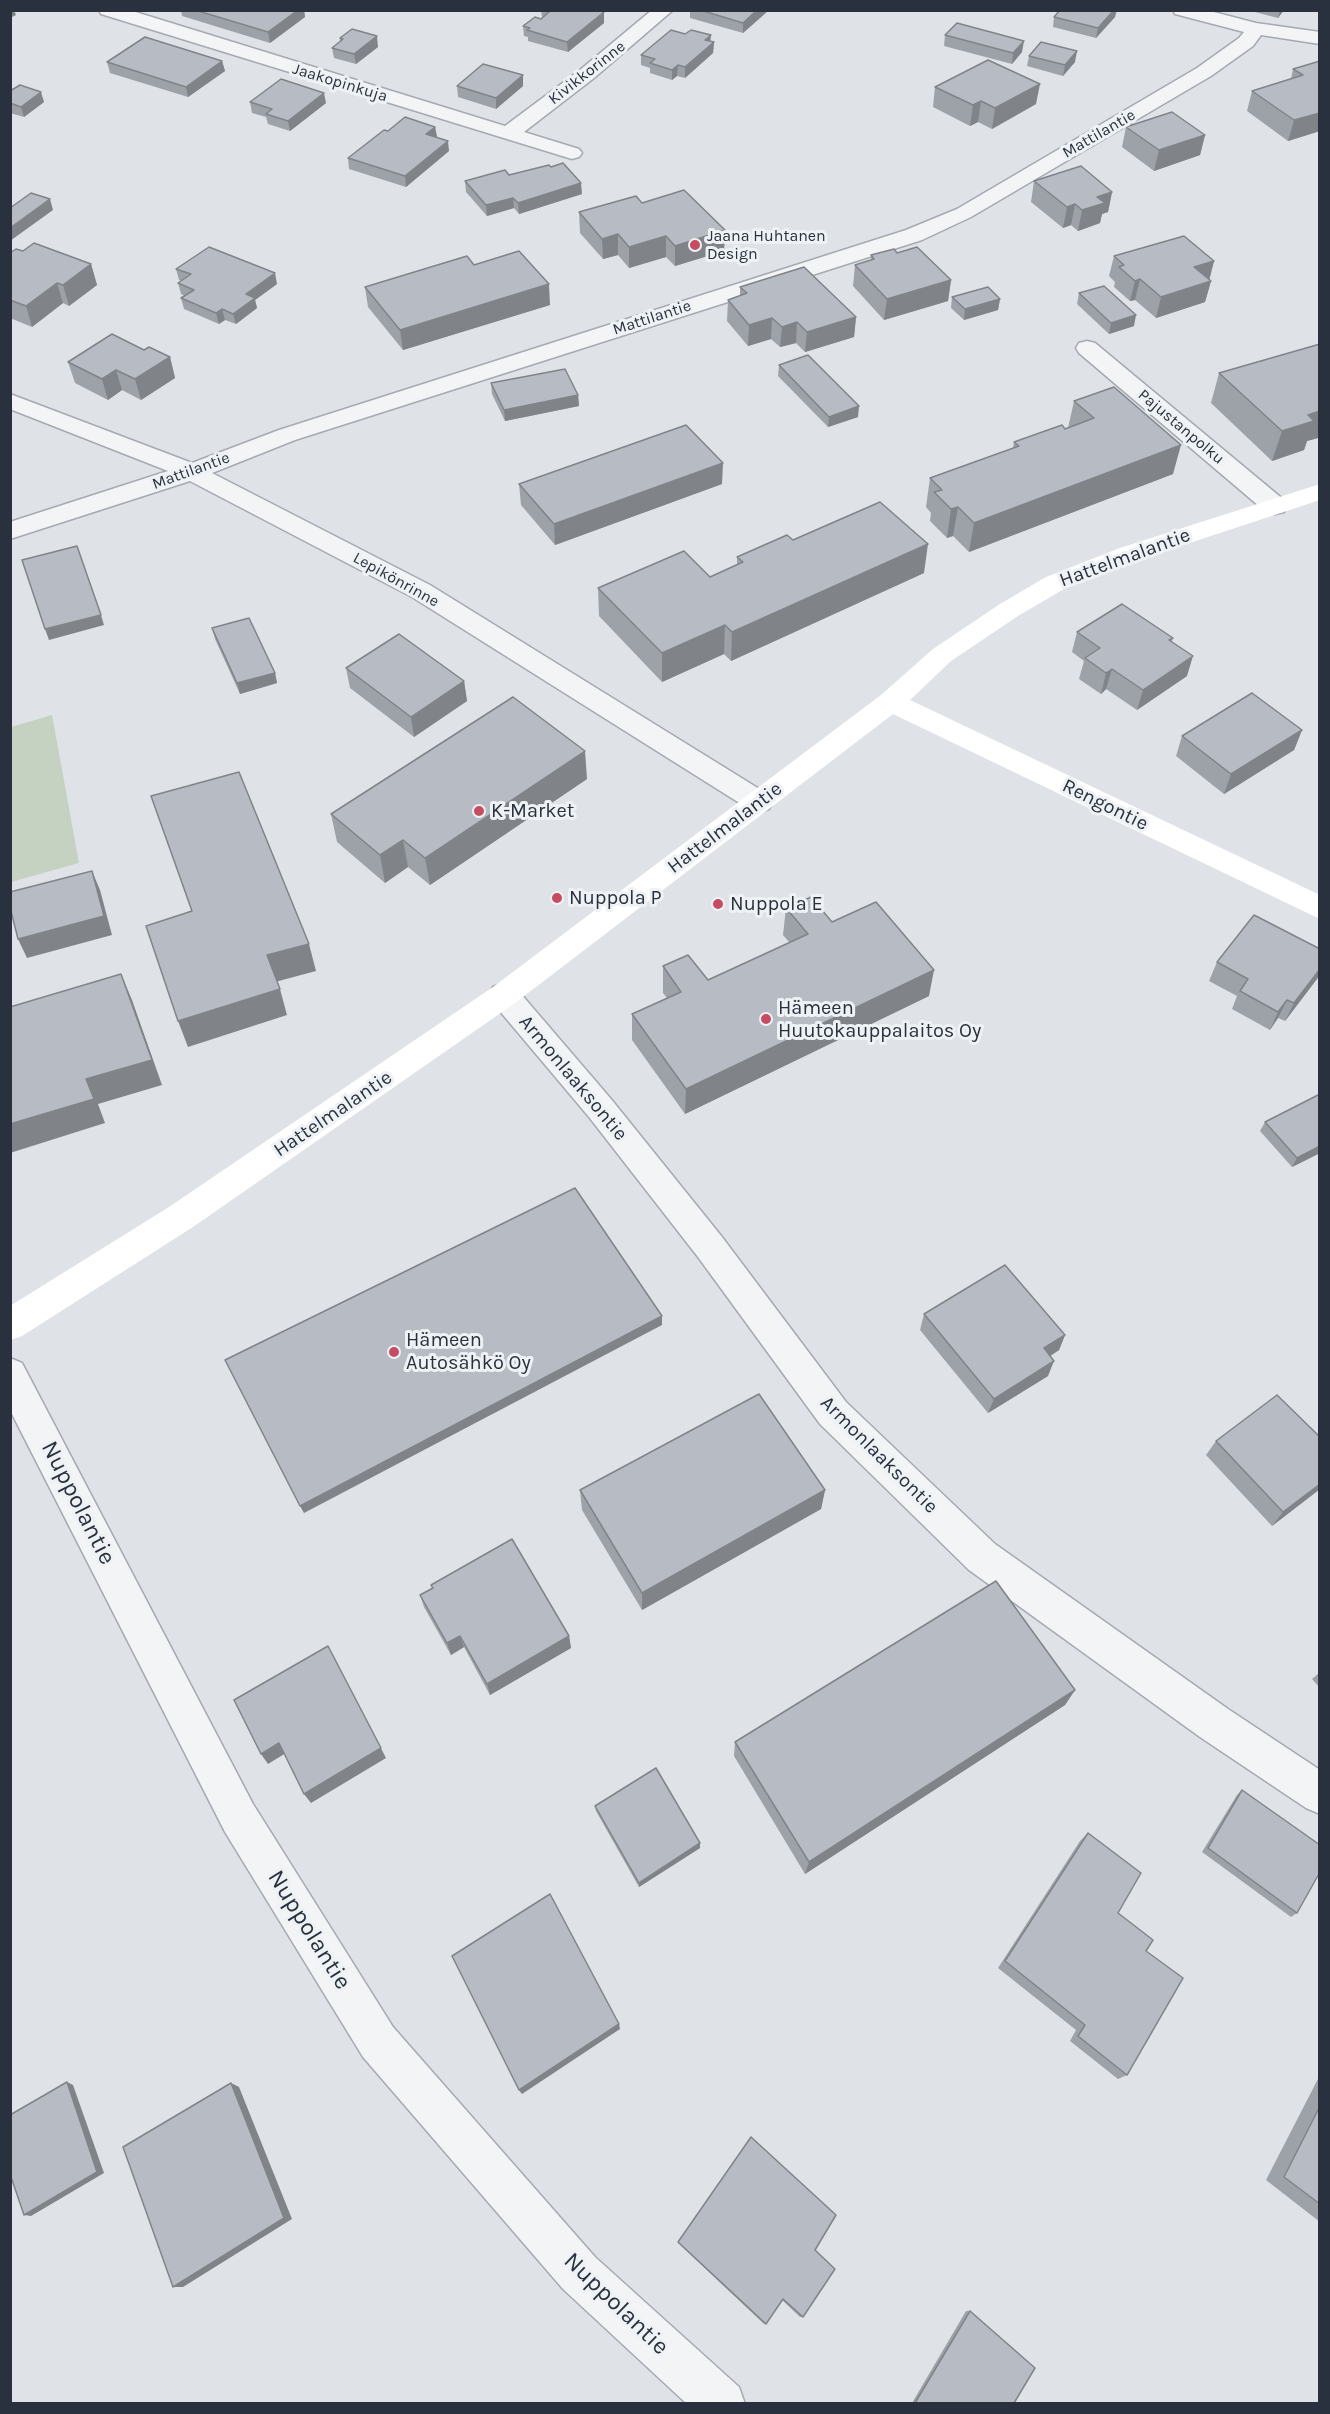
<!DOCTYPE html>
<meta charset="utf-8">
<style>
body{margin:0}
#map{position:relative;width:1330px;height:2414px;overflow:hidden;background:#dfe3e8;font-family:Karla,sans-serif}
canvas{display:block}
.frame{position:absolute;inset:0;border:12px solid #29313e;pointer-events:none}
</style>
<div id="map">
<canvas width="1330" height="2414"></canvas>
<div class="frame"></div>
</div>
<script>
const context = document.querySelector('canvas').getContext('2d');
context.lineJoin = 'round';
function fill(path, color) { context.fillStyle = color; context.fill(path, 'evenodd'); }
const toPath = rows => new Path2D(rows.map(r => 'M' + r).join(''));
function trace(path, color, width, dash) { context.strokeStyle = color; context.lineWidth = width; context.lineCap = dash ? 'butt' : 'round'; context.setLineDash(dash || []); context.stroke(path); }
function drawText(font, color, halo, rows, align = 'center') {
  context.font = font + ' Karla,sans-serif'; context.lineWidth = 6; context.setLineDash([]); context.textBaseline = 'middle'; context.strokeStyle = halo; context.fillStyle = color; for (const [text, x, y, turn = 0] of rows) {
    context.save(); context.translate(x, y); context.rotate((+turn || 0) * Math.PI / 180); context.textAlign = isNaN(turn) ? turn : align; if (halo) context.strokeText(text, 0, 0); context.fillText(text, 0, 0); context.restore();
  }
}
fill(toPath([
 [52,715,79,863,11,882,11,727]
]), '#c5d1c1');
const street = toPath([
 [99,10,129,10,505,126,580,70,652,10,673,10,594,78,524,132,579,149,582,153,579,157,572,159,101,14,99,10],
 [1173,10,1206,10,1256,23,1320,32,1320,44,1261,35,1253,46,1211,76,971,217,922,240,295,440,212,473,430,585,769,795,773,802,769,809,759,812,749,809,412,597,190,481,10,539,10,522,168,471,10,409,10,394,192,463,279,430,906,230,957,209,1197,68,1239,38,1244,32,1175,14,1173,10],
 [1087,341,1095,343,1284,500,1287,506,1284,512,1275,514,1266,512,1079,353,1076,348,1079,343,1087,341],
 [504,983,515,987,611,1099,722,1237,846,1402,995,1544,1228,1709,1320,1770,1320,1814,1306,1808,1200,1737,969,1570,820,1424,698,1257,589,1117,493,1003,489,995,493,987,504,983],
 [10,1358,22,1363,253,1804,393,2027,595,2257,739,2387,745,2404,687,2404,563,2289,363,2057,225,1832,10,1410,10,1358]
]);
trace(street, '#a5aab2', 3);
fill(street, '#f2f4f6');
fill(toPath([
 [1320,484,1320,500,1138,560,1064,589,1018,616,951,661,910,700,1320,895,1320,919,893,714,515,1003,193,1227,22,1336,10,1340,10,1306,169,1207,493,987,881,695,933,649,1000,604,1046,577,1120,548,1320,484]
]), '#fff');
fill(toPath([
 [181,10,304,10,305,17,270,43,182,16],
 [541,10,604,23,568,52,528,41,528,37,524,36,523,26,542,18],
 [690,10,769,10,743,33,690,18],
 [1247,10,1284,10,1278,18],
 [1054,17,1115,17,1096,38,1053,27],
 [945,35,1022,52,1012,64,944,46],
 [340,38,378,47,356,64,334,58,332,48,340,42],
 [710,41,714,42,713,53,685,78,677,76,672,80,650,73,650,68,641,65,641,55],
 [1029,56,1075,62,1063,76,1027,66],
 [222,61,225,71,188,97,110,73,107,62],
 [1320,61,1320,131,1288,141,1247,111,1252,91,1291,79,1293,69],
 [457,86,523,86,496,109,458,97],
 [935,87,1036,104,992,129,978,122,970,126,933,107],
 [10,91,44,102,24,117,10,113],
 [250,102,326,103,290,131,268,124,266,117,252,113],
 [435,127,437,137,449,151,406,187,349,169,348,158,388,131],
 [1126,127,1205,135,1200,155,1154,171,1122,147],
 [509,175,582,194,519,214,514,208,487,216,466,192,465,181],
 [1034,181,1112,192,1108,212,1102,214,1100,223,1078,231,1071,225,1063,228,1031,202],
 [642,203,725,230,724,251,675,266,666,257,629,268,618,255,603,259,580,233,579,212],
 [23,251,91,264,97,285,69,306,63,303,32,327,10,318,10,253],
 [871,255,951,280,948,301,884,320,853,286,855,265,871,260],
 [1114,256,1214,261,1209,280,1211,281,1205,302,1156,318,1135,300,1130,301,1114,287,1115,282,1109,276],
 [474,265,550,305,403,350,368,307,365,287],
 [176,269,277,284,255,300,257,308,236,324,225,320,219,324,184,309,181,298,185,296,181,294,178,283,182,281,179,280],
 [740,287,856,317,854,337,805,352,796,343,780,347,771,339,748,346,727,321,728,300,740,296],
 [1079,293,1134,326,1109,334,1077,304],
 [952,297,1000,299,998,310,964,320,951,308],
 [1320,344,1320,439,1318,438,1307,441,1304,450,1272,461,1211,403,1219,373],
 [144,350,170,357,175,378,141,400,122,390,108,400,75,383,68,362],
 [779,365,858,417,828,427,778,376],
 [491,383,578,395,579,406,505,421,492,394],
 [1074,401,1173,474,969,552,953,536,947,538,930,521,931,513,926,507,930,478,1013,448,1014,442,1068,428],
 [519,484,722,484,555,545,521,505],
 [793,540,924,573,731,661,724,654,662,682,599,616,598,588,710,577,737,564,737,557],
 [212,628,275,673,277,683,240,694,215,639],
 [1077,632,1173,638,1172,641,1187,676,1137,710,1106,689,1101,694,1079,679,1084,661,1072,652],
 [346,668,464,681,467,701,414,737,350,688],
 [1302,730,1294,750,1224,794,1176,756,1182,736],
 [587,779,430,885,408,867,385,883,337,842,331,814],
 [786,908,832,922,929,996,685,1114,632,1040,632,1014,667,998,663,993,663,966,708,980,790,943,783,935],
 [1320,949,1320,975,1285,1021,1278,1018,1270,1030,1232,1009,1237,996,1209,981,1217,962],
 [1265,1122,1320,1153,1292,1167,1260,1131],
 [924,1314,1065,1335,1059,1350,1050,1356,1048,1376,988,1413,920,1330],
 [1320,1437,1320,1489,1272,1526,1206,1455,1216,1441],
 [580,1490,825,1490,821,1509,642,1610,582,1510],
 [431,1585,569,1636,571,1648,490,1695,464,1647,451,1655,424,1607,420,1595,432,1588],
 [1320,1672,1320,1688,1312,1679],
 [1075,1690,1065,1705,805,1874,734,1756,735,1742],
 [1242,1790,1297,1913,1291,1917,1202,1852,1237,1795],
 [595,1806,700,1848,639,1887,596,1811],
 [1088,1833,1118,1913,1146,1951,1127,2075,1118,2079,1070,2041,1076,2030,998,1968,1080,1841],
 [1320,2075,1320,2222,1266,2180],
 [678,2242,815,2250,803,2317,800,2317,782,2300,766,2324,764,2324,678,2243],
 [966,2311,970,2311,1014,2403,912,2403]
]), '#9da2a9');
fill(toPath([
 [10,10,14,10,16,15,10,18],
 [298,10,304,10,305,17,270,43,268,32],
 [757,10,769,10,743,33,743,23],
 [1114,10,1117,10,1115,17,1096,38,1098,28],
 [1280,10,1284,10,1278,18],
 [604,12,604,23,568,52,567,42],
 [711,35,710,45,714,42,713,53,685,78,685,67,705,40],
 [377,36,378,47,356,64,354,54],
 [1024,41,1022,52,1012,64,1013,53],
 [1077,51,1075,62,1063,76,1065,65],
 [222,61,225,71,188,97,186,87],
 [678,65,677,76,672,80,672,70],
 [523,75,523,86,496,109,496,98],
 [1040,84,1036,104,992,129,995,108],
 [41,92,44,102,24,117,21,107],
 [324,93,326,103,290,131,288,121],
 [981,101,978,122,970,126,973,105],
 [1320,113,1320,131,1288,141,1294,120],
 [435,127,437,137,426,134],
 [1205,135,1200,155,1154,171,1159,150],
 [448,141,449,151,406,187,405,176],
 [581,183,582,194,519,214,518,203],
 [1112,192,1108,212,1102,214,1100,223,1078,231,1082,210,1097,197],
 [513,198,514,208,487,216,486,205],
 [50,199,53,210,10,241,10,228],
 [1075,204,1071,225,1063,228,1067,207],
 [725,230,724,251,675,266,675,246],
 [618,234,618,255,603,259,602,239],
 [666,236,666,257,629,268,629,247],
 [1214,261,1209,281,1194,267],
 [91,264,97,285,69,306,63,285],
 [275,273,277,284,255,300,257,308,236,324,233,314,246,294],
 [1140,279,1135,300,1130,301,1135,281],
 [951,280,948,301,884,320,887,299],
 [1211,281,1205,302,1156,318,1161,297],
 [57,283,63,303,32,327,26,306],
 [549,284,550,305,403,350,400,330],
 [1000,299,998,310,964,320,965,309],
 [222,309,225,320,219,324,216,313],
 [1136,315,1134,326,1109,334,1111,323],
 [856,317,854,337,805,352,807,332],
 [772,318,771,339,748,346,749,325],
 [797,322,796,343,780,347,782,327],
 [170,357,175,378,141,400,135,379],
 [116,370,122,390,108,400,102,379],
 [578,395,579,406,505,421,504,410],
 [859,406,858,417,828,427,829,417],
 [1320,411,1320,434,1318,438,1307,441,1304,450,1272,461,1282,431,1308,415],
 [1181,445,1173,474,969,552,974,523],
 [723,463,722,484,555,545,554,524],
 [958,507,953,536,947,538,951,509],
 [928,544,924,573,731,661,732,632],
 [101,615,104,625,49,640,45,629],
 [725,625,724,654,662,682,662,653],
 [1193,656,1187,676,1137,710,1143,690],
 [1112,669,1106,689,1101,694,1106,673],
 [275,673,277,683,240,694,237,683],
 [464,681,467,701,414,737,411,717],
 [1302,730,1294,750,1224,794,1231,774],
 [585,751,587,779,430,885,425,858],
 [403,840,408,867,385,883,380,855],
 [92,871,100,890,112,935,27,958,18,939],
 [309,944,316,971,275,982,267,955],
 [1320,969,1320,975,1285,1021,1294,1003],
 [934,970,929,996,685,1114,686,1089],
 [121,974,132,1000,162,1085,98,1104,105,1123,10,1153,10,1124,86,1079],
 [280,989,287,1015,188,1047,178,1021],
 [1287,1000,1278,1018,1270,1030,1278,1012],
 [1320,1146,1320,1153,1292,1167,1297,1158],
 [662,1316,662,1325,304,1513,300,1506],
 [1065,1335,1059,1350,1038,1364,1044,1348],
 [1054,1361,1048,1376,988,1413,994,1399],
 [1320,1484,1320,1489,1272,1526,1283,1512],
 [825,1490,821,1509,642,1610,642,1593],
 [460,1636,464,1647,451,1655,447,1643],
 [569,1636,571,1648,490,1695,487,1684],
 [328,1646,386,1758,311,1803,304,1794],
 [1075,1690,1065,1705,805,1874,809,1862],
 [279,1743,286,1753,268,1764,261,1754],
 [700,1843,700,1848,639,1887,639,1883],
 [619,2024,620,2029,522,2094,519,2090],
 [67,2082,73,2085,104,2173,31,2216,24,2215],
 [231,2083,239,2087,292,2219,183,2287,173,2287]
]), '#808489');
const building = toPath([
 [195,10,298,10,268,32,195,10],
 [543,10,598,10,604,12,567,42,527,30,530,28,523,26,535,17,541,19,549,12,543,10],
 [700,10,757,10,743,23,700,10],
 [1060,10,1114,10,1098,28,1054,17,1060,10],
 [957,23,1024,41,1013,53,945,35,957,23],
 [352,29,377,36,354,54,332,48,343,39,340,38,352,29],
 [671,30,685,34,691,30,711,35,705,40,714,42,685,67,678,65,672,70,650,63,655,59,641,55,671,30],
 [145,37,222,61,186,87,107,62,145,37],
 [1041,42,1077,51,1065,65,1029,56,1041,42],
 [988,60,1040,84,995,108,981,101,973,105,935,87,988,60],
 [1320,61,1320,113,1294,120,1252,91,1303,75,1293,69,1320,61],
 [483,64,523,75,496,98,457,86,483,64],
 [281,79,324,93,288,121,266,114,272,109,250,102,281,79],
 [20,85,41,92,21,107,10,103,10,91,20,85],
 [1172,112,1205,135,1159,150,1126,127,1172,112],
 [405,117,435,127,426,134,448,141,405,176,348,158,384,130,388,131,405,117],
 [563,163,581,183,518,203,513,198,486,205,465,181,505,170,509,175,549,165,551,167,563,163],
 [1081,166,1112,192,1097,197,1105,203,1082,210,1075,204,1067,207,1034,181,1081,166],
 [684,190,725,230,675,246,666,236,629,247,618,234,602,239,579,212,636,196,642,203,684,190],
 [31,193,50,199,10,228,10,208,31,193],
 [1184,236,1214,261,1194,267,1211,281,1161,297,1140,279,1135,281,1119,267,1124,265,1114,256,1184,236],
 [34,243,91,264,63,285,57,283,26,306,10,300,10,253,16,249,23,251,34,243],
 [209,247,275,273,246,294,255,298,233,314,222,309,216,313,181,298,194,290,178,283,191,274,176,269,209,247],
 [917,247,951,280,887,299,855,265,874,259,871,255,894,249,897,253,917,247],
 [519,251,549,284,400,330,365,287,467,256,474,265,519,251],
 [804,267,856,317,807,332,797,322,782,327,772,318,749,325,728,300,747,293,740,287,804,267],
 [1104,286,1136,315,1111,323,1079,293,1104,286],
 [988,287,1000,299,965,309,952,297,988,287],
 [112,334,144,350,149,347,170,357,135,379,116,370,102,379,68,362,112,334],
 [1320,344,1320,411,1308,415,1314,421,1282,431,1219,373,1320,344],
 [808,355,859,406,829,417,779,365,808,355],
 [565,369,578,395,504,410,491,383,565,369],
 [1114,387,1181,445,974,523,958,507,951,509,934,492,942,490,930,478,1019,446,1014,442,1062,425,1065,429,1094,418,1074,401,1114,387],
 [686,425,723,463,554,524,519,484,686,425],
 [880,502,928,544,732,632,725,625,662,653,598,588,684,551,710,577,743,562,737,557,787,535,793,540,880,502],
 [77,546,101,615,45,629,22,560,77,546],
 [1122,604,1173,638,1169,640,1193,656,1143,690,1112,669,1106,673,1085,658,1100,648,1077,632,1122,604],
 [249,618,275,673,237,683,212,628,249,618],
 [399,634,464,681,411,717,346,668,399,634],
 [1252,693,1302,730,1231,774,1182,736,1252,693],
 [513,697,585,751,425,858,403,840,380,855,331,814,513,697],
 [239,772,309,944,267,955,280,989,178,1021,146,926,192,911,151,796,239,772],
 [92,871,104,916,18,939,10,907,10,892,92,871],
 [811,897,832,922,876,902,934,970,686,1089,632,1014,681,992,663,966,688,955,708,980,808,934,786,908,811,897],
 [1254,915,1320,949,1320,969,1294,1003,1287,1000,1278,1012,1240,991,1248,979,1217,962,1254,915],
 [121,974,152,1060,86,1079,94,1099,10,1124,10,1007,121,974],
 [1320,1094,1320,1146,1297,1158,1265,1122,1320,1094],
 [575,1188,662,1316,300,1506,225,1360,575,1188],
 [1005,1265,1065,1335,1044,1348,1054,1361,994,1399,924,1314,1005,1265],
 [759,1394,825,1490,642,1593,580,1490,759,1394],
 [1277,1395,1320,1437,1320,1484,1283,1512,1216,1441,1277,1395],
 [512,1539,569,1636,487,1684,460,1636,447,1643,420,1595,433,1588,431,1585,512,1539],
 [996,1581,1075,1690,809,1862,735,1742,996,1581],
 [328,1646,381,1748,304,1794,279,1743,261,1754,234,1700,328,1646],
 [656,1768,700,1843,639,1883,595,1806,656,1768],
 [1242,1790,1320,1845,1320,1872,1297,1913,1208,1848,1242,1790],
 [1088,1833,1141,1873,1118,1913,1153,1940,1146,1951,1183,1978,1127,2075,1078,2036,1085,2025,1005,1961,1088,1833],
 [550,1894,619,2024,519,2090,452,1956,550,1894],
 [67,2082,97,2172,24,2215,10,2174,10,2115,67,2082],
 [231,2083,284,2218,173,2287,123,2147,231,2083],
 [1320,2106,1320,2204,1284,2177,1320,2106],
 [751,2137,836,2215,815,2250,835,2269,803,2317,783,2299,766,2324,678,2242,751,2137],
 [970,2311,1035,2368,1014,2403,915,2403,970,2311]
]);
fill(building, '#b7bcc4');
trace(building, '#808489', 1.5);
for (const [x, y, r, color] of [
 [695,245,6,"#c54c61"],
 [479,811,6,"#c54c61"],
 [557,898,6,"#c54c61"],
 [718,904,6,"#c54c61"],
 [766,1019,6,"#c54c61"],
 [394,1352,6,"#c54c61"]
]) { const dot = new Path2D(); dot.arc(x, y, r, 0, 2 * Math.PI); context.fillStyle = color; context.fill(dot); trace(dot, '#eff2f5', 2); }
drawText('16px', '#29313e', '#eff2f5', [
 ["Kivikkorinne",587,73,-38],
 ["Jaakopinkuja",340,83,17],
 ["Mattilantie",1099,134,-30],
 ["Mattilantie",652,318,-18],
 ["Pajustanpolku",1181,427,40],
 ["Mattilantie",191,471,-20],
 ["Lepikönrinne",396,580,29]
]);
drawText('16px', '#29313e', '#eff2f5', [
 ["Jaana Huhtanen",707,236],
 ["Design",707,254]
], 'left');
drawText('20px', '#29313e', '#eff2f5', [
 ["Hattelmalantie",1125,558,-20],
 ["Rengontie",1105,805,26],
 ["Hattelmalantie",725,828,-37],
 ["Armonlaaksontie",573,1078,50],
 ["Hattelmalantie",333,1114,-34],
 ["Armonlaaksontie",879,1455,45]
]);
drawText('20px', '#29313e', '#eff2f5', [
 ["K-Market",491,811],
 ["Nuppola P",569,898],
 ["Nuppola E",730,904],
 ["Hämeen",778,1008],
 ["Huutokauppalaitos Oy",778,1031],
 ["Hämeen",406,1340],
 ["Autosähkö Oy",406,1363]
], 'left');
drawText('24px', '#29313e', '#eff2f5', [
 ["Nuppolantie",78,1503,63],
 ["Nuppolantie",309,1930,58],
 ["Nuppolantie",616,2304,44]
]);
</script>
